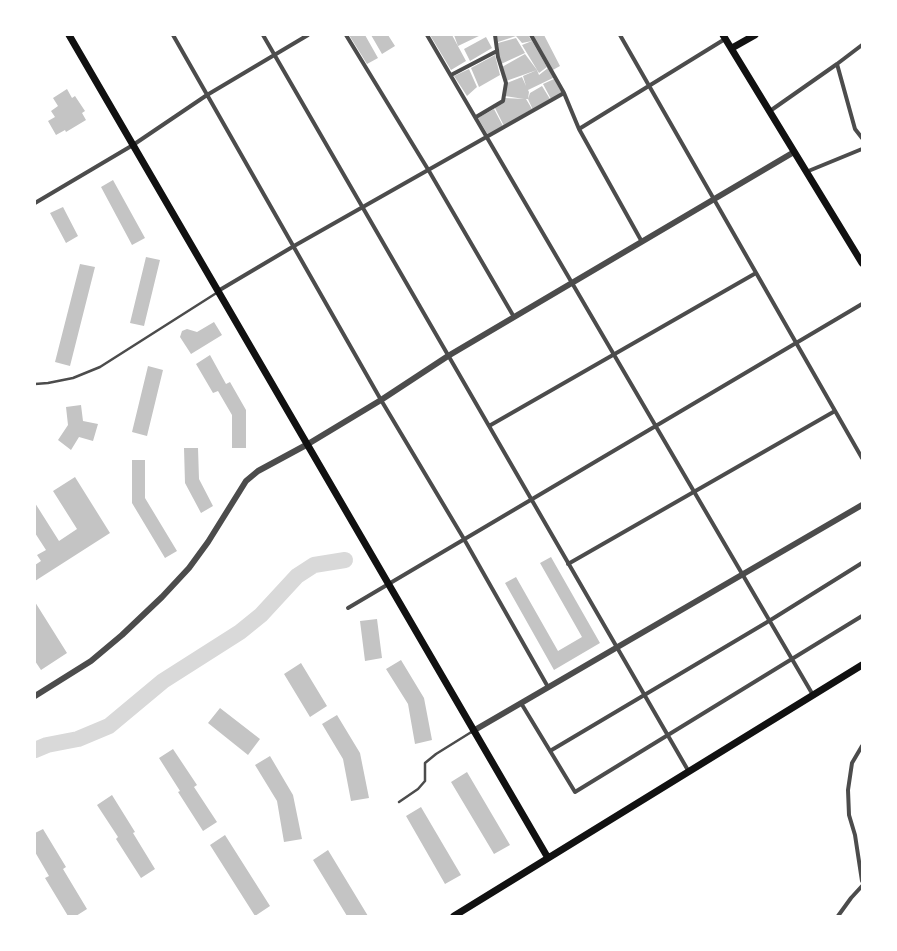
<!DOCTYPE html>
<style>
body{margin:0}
#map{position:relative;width:897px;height:951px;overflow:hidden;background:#fff;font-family:"Fira Sans",sans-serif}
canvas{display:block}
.frame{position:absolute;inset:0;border:36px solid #fff;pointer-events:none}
</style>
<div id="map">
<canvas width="897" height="951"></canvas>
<div class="frame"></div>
</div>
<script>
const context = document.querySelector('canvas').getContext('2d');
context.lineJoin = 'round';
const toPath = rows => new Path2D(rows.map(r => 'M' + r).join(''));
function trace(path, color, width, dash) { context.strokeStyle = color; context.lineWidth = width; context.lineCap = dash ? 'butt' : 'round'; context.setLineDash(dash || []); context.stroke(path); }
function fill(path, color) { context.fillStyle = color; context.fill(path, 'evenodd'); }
trace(toPath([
 [35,750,47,745,78,739,109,726,163,681,240,632,261,615,297,576,314,565,345,560]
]), '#d9d9d9', 16);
fill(toPath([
 [349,35,365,35,378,58,367,64],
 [371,35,388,35,395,46,382,54],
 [430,35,452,35,466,61,451,70],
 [454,35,481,35,458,46],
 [496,35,528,35,532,41,522,43,516,36,498,42],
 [533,35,544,35,560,66,551,71],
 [486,37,492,48,470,61,464,49],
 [516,38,525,53,501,64,498,43],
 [532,41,547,67,539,73,522,45],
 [525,54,537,70,506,81,502,67],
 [495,55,500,75,479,87,471,68],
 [548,68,555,77,528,90,529,92,528,99,530,93,542,86,550,99,533,110,528,99,526,99,532,109,504,126,495,108,505,98,524,99,505,96,507,83,522,77,526,86,523,76,537,70,539,75],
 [469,69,477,87,467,96,454,76],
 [554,79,562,93,551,99,543,84],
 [67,89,72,98,75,96,85,111,82,113,86,120,66,132,65,130,56,135,48,121,55,117,51,111,58,106,53,98],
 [494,109,503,126,488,135,478,118],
 [113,180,145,238,132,245,101,187],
 [63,207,78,236,66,243,50,213],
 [146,257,160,260,144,326,130,323],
 [80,264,95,267,70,366,55,362],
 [214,322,222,335,191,354,180,337,182,331,187,329,197,332],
 [210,355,226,384,230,382,246,410,246,448,232,448,232,415,218,391,213,393,196,364],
 [148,366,163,370,147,436,132,432],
 [81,405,83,421,98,424,93,441,79,437,71,450,58,440,68,425,66,407],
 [184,448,198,448,199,479,213,506,201,513,185,483],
 [132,460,145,460,145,498,177,551,165,558,132,503],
 [75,477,110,533,35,581,35,565,41,561,37,555,46,550,35,533,35,503,59,541,77,529,53,491],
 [551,557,600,643,554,670,505,583,516,577,558,651,582,637,540,563],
 [35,602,67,653,41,670,35,661],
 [377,619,382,658,365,661,360,621],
 [401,660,424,698,432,740,415,744,408,704,386,669],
 [301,663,327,706,310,717,284,674],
 [220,708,260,739,248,755,208,723],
 [337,715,360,753,369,798,351,801,343,759,322,724],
 [173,749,197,785,194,787,217,822,203,831,178,792,180,791,159,758],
 [270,756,293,795,302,839,284,842,277,801,255,765],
 [467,772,510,845,494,854,451,782],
 [112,795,135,832,133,833,155,869,141,878,116,839,118,837,97,805],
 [421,807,461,875,445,884,406,816],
 [43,829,66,867,63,869,87,909,76,916,68,916,45,878,49,876,35,852,35,833],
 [225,835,270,906,255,916,210,845],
 [328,850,368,916,347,916,313,860]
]), '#c4c4c4');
trace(toPath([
 [35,384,48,383,73,378,100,367,218,292],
 [399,802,418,789,425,781,425,763,436,754,473,731]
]), '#4c4c4c', 2.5);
trace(toPath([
 [173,35,381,400,464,539,548,687],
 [263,35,689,772],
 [346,35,429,171,514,317],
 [427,35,813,695],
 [531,35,564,93,579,129,642,242],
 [620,35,862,458],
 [837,64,855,129,862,138],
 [451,75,497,51],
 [770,111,837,64,862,45],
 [476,117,503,101,506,83,498,57,495,35],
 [579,129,725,39],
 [806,172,862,149],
 [35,203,133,145,207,95,308,35],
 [218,291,294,246,564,93],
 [489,426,756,273],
 [568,564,835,411],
 [348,608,862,304],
 [521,703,575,792,862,616],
 [862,746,852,763,848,790,849,815,855,835,862,881],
 [550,751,769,621,862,563],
 [838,916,851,898,862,886]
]), '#4c4c4c', 4);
trace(toPath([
 [35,696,91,661,122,635,162,597,189,568,208,542,246,481,258,471,308,444,381,400,448,356,794,152],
 [473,731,862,505]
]), '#4c4c4c', 6);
trace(toPath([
 [69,35,548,858],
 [723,35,862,263],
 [732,48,755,35],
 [454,916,862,665]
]), '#111', 7);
</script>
